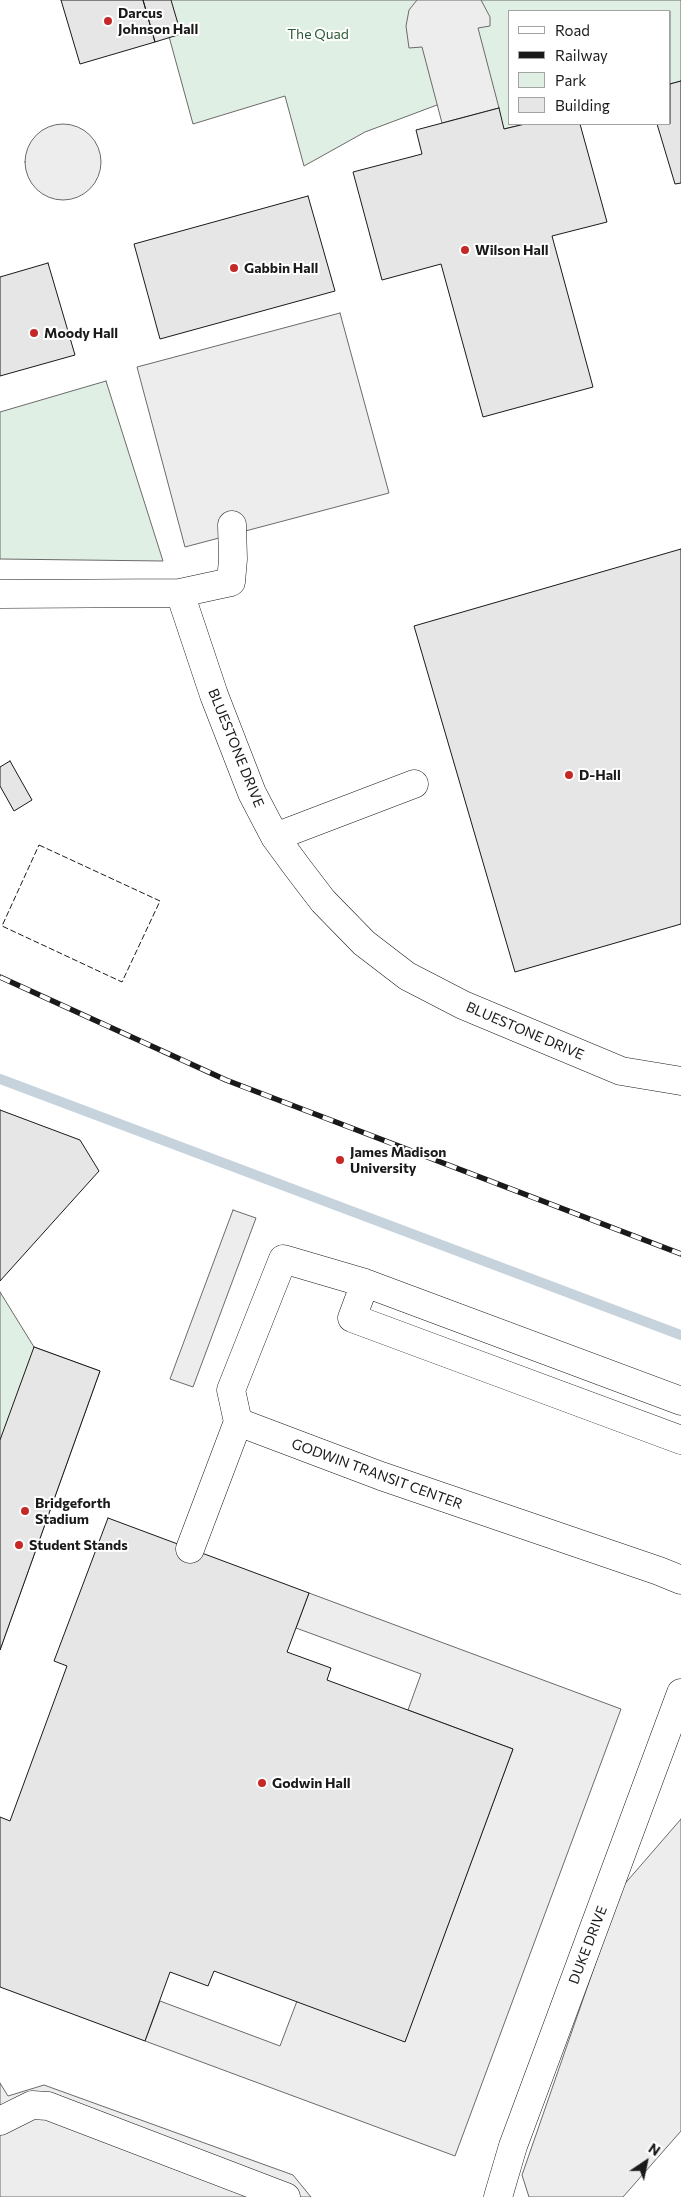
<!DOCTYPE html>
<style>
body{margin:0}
#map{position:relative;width:681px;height:2197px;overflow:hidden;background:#fff;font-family:Commissioner,sans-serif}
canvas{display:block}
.legend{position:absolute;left:508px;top:10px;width:162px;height:115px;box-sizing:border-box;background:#fff;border:1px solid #a3a3a3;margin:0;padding:6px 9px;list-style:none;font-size:15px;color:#1a1a1a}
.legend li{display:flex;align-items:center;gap:10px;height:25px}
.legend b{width:25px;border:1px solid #a3a3a3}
.north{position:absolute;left:621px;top:2137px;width:50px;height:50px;-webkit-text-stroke:4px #fff;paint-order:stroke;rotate:34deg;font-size:14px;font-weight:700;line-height:20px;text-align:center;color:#1a1a1a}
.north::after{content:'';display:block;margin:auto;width:18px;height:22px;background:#1a1a1a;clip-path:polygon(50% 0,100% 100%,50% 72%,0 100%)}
</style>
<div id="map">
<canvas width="681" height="2197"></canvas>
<ul class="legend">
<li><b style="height:6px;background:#fff"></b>Road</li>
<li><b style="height:6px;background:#1a1a1a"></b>Railway</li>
<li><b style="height:14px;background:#e0efe3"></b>Park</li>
<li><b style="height:14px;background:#e6e6e6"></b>Building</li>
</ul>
<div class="north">N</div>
</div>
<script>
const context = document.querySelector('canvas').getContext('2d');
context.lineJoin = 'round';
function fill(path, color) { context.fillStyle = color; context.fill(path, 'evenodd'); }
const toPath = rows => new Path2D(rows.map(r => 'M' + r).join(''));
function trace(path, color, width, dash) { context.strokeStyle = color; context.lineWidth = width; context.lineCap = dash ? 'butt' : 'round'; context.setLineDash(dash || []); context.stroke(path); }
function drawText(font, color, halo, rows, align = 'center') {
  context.font = font + ' Commissioner,sans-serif'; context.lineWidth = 4; context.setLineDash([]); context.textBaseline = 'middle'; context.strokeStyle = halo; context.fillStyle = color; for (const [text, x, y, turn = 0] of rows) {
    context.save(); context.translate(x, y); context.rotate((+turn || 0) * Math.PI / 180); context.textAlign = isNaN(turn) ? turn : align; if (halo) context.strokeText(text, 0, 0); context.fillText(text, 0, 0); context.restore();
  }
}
const green = toPath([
 [159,0,681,0,681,81,670,84,670,11,510,11,510,124,525,124,504,129,437,105,365,132,304,166,285,96,193,124,159,0],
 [106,381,163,561,0,559,0,412,106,381],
 [0,1292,34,1347,100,1371,0,1650,0,1292]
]);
fill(green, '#e0efe3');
trace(green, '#6a6a6a', 1);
const parking = toPath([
 [417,0,481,0,490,17,490,26,478,28,499,108,442,123,422,47,409,48,406,26,409,10,417,0],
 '25 162a38 38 0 1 1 76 0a38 38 0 1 1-76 0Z',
 [340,313,389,493,185,547,137,367,340,313],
 [233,1210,256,1218,193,1387,170,1379,233,1210],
 [309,1593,621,1709,455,2156,145,2041,160,2001,280,2046,297,2001,405,2041,513,1749,408,1710,421,1674,296,1628,309,1593],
 [681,1819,681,2131,623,2197,529,2197,522,2175,622,1887,681,1819],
 [0,2083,8,2096,44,2085,293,2175,311,2197,0,2197,0,2083]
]);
fill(parking, '#ededed');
trace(parking, '#6a6a6a', 1);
trace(toPath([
 [0,1079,681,1335]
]), '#c6d2dc', 10);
const building = toPath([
 [61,0,143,0,155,42,80,64,61,0],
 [143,0,171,0,181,34,155,42,143,0],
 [681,81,681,183,675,184,657,124,670,124,670,84,681,81],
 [499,108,504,129,525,124,580,124,607,222,552,236,593,387,483,417,441,264,382,280,353,172,422,154,416,130,499,108],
 [308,196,335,291,160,339,134,244,308,196],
 [48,263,75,355,0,376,0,277,48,263],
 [681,549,681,924,515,972,414,626,681,549],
 [10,761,32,800,14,811,0,786,0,767,10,761],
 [0,1110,80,1140,99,1171,0,1281,0,1110],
 [34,1347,100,1371,0,1650,0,1440,34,1347],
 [108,1518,309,1593,287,1652,331,1668,327,1680,513,1749,405,2042,214,1971,208,1986,170,1972,145,2041,0,1987,0,1817,10,1821,67,1666,54,1661,108,1518]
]);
fill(building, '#e6e6e6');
trace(building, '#1a1a1a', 1);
const minor = toPath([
 [180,593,231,582,233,559,232,525],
 [0,594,180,593,214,695,252,793,275,837,297,867,323,901,364,943,407,976,463,1005,621,1071,681,1081],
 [275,837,414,784],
 [365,1283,352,1318,681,1440],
 [681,1401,365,1283,283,1259,231,1390,238,1422,381,1476,659,1571,681,1580],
 [190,1549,238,1422],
 [0,2121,32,2105,48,2106,286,2197],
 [498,2197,513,2146,681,1693]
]);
trace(minor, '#1a1a1a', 29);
trace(minor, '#fff', 28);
const rail = toPath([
 [0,977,226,1080,681,1254]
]);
trace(rail, '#1a1a1a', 5.5);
trace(rail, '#fff', 4, [11]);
trace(toPath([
 [39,845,160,901,122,982,2,926,39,845]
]), '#1a1a1a', 1, [6, 2.5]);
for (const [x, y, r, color] of [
 [108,21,5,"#c62828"],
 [465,250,5,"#c62828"],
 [234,268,5,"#c62828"],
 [34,333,5,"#c62828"],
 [569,775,5,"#c62828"],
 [340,1160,5,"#c62828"],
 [25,1511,5,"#c62828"],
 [19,1545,5,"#c62828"],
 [262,1783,5,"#c62828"]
]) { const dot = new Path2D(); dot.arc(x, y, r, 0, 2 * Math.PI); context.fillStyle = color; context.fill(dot); trace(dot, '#fff', 2); }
drawText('bold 14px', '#1a1a1a', '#fff', [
 ["Darcus",118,13],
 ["Johnson Hall",118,29],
 ["Wilson Hall",475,250],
 ["Gabbin Hall",244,268],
 ["Moody Hall",44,333],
 ["D-Hall",579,775],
 ["James Madison",350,1152],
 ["University",350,1168],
 ["Bridgeforth",35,1503],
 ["Stadium",35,1519],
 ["Student Stands",29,1545],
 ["Godwin Hall",272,1783]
], 'left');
drawText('14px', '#2b5a34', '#fff', [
 ["The Quad",318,34]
]);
drawText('14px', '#1a1a1a', '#fff', [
 ["BLUESTONE DRIVE",236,748,68],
 ["BLUESTONE DRIVE",525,1031,23],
 ["GODWIN TRANSIT CENTER",377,1474,20],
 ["DUKE DRIVE",588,1945,-69]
]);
</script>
